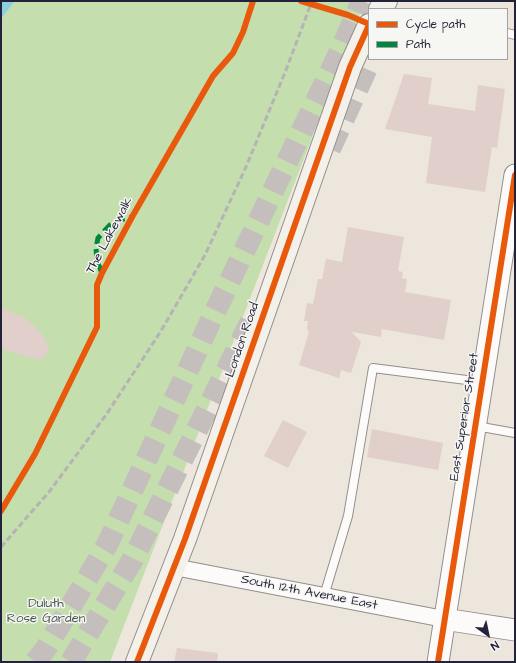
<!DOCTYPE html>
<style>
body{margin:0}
#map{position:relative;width:516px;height:663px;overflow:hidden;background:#ede6dc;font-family:"Architects Daughter",sans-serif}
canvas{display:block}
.frame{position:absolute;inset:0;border:2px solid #22223b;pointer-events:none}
.legend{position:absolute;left:368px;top:8px;width:140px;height:52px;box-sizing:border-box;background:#f6f6f2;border:1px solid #a1a1a9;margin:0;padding:5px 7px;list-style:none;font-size:12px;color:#22223b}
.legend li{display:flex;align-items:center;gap:8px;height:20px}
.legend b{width:20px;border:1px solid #a1a1a9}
.north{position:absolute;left:468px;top:615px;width:40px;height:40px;-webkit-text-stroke:3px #f6f6f2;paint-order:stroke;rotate:147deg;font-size:11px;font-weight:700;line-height:16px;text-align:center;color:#22223b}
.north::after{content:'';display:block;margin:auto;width:14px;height:18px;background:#22223b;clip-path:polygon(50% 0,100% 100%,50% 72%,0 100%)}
</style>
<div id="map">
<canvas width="516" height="663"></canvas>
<div class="frame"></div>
<ul class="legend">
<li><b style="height:5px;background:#e8590c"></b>Cycle path</li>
<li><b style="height:5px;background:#00873e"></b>Path</li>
</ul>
<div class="north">N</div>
</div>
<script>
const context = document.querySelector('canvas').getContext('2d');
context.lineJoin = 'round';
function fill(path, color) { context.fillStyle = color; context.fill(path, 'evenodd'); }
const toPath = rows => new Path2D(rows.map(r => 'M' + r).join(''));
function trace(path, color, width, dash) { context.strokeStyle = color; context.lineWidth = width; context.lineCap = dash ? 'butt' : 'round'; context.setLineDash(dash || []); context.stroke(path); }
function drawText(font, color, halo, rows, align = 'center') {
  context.font = font + ' "Architects Daughter",sans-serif'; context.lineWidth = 3; context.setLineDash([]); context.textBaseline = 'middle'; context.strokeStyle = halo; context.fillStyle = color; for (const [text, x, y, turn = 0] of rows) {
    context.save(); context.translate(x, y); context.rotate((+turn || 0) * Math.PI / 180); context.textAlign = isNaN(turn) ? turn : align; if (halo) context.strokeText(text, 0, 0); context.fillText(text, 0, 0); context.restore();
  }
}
fill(toPath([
 [15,1,368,1,360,13,110,662,1,662,1,19]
]), '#c5dead');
fill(toPath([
 [1,1,15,1,1,19]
]), '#8cd0df');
fill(toPath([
 [404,74,432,78,428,104,475,111,478,85,505,89,497,148,492,147,485,192,426,183,432,137,385,129],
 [348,227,404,237,398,271,403,272,402,278,407,279,405,292,451,300,444,340,382,329,381,337,352,332,361,342,351,373,341,370,339,378,299,365,309,332,307,329,308,321,304,321,307,303,313,304,318,279,322,279,326,259,342,262],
 [1,308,26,318,42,334,50,349,41,361,1,349],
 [283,420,307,432,288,468,264,456],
 [372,429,443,443,438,470,367,457],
 [177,648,218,653,217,662,174,662]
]), '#e0cfca');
trace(toPath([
 [330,149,371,59],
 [35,662,45,650,107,545,212,318,343,45,362,1],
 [71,662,133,559,255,313]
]), '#c4bfbc', 22, [22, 11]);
const service = toPath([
 [507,33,515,35],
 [476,426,515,433],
 [324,596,348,516,373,368,482,382]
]);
const minor = toPath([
 [174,567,444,619]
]);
const tertiary = toPath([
 [444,619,515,630],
 [438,662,515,175]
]);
const secondary = toPath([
 [380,9,386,1],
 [137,662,185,539,350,67,369,25]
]);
trace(service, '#928e8d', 10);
trace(minor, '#928e8d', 18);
trace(tertiary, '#928e8d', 23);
trace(secondary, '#928e8d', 24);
trace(service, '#fcfbfa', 8);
trace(minor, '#fcfbfa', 16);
trace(tertiary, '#fcfbfa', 21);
trace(secondary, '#f4f1eb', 22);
trace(toPath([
 [1,547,49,492,106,415,161,331,205,255,246,167,286,70,312,1]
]), '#b4b3b5', 3, [6, 3]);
trace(toPath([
 [102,273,97,261,96,248,98,238,110,225,119,220,132,217]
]), '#00873e', 5, [10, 5]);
trace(toPath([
 [301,1,348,15,369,24],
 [1,511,35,454,97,327,97,285,102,273,132,217,213,76,233,53,243,32,253,1],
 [137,662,185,539,350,67,369,25],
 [438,662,515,175]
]), '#e8590c', 6);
drawText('13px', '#22223b', '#f6f6f2', [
 ["The Lakewalk",110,236,-62],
 ["London Road",243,340,-71],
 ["East Superior Street",465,417,-81],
 ["South 12th Avenue East",309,593,11]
]);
drawText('13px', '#495952', '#f6f6f2', [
 ["Duluth",46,604],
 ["Rose Garden",46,619]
]);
</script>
